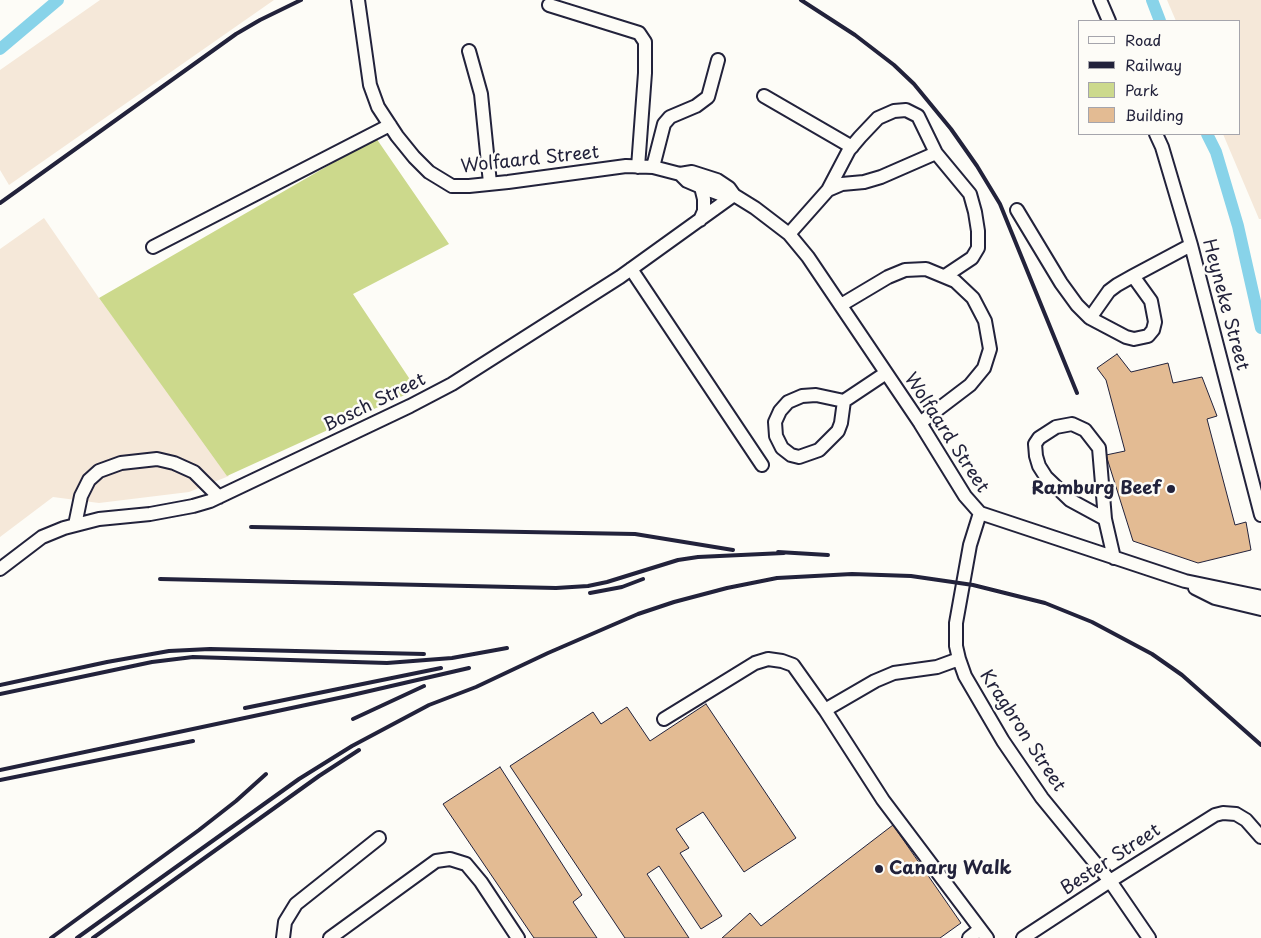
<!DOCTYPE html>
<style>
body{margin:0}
#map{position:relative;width:1261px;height:938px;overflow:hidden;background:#fdfcf7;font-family:"Playpen Sans",sans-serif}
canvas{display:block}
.legend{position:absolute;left:1078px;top:20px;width:162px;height:115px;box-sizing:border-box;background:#fdfcf7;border:1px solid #a5a5ac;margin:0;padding:6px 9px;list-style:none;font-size:15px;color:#22223b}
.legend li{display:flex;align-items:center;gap:10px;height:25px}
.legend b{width:25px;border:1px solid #a5a5ac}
</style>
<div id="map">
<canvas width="1261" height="938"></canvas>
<ul class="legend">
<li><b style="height:6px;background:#fdfcf7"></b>Road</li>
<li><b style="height:6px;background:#22223b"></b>Railway</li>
<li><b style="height:14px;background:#ccd98c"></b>Park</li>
<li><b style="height:14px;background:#e3bb93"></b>Building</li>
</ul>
</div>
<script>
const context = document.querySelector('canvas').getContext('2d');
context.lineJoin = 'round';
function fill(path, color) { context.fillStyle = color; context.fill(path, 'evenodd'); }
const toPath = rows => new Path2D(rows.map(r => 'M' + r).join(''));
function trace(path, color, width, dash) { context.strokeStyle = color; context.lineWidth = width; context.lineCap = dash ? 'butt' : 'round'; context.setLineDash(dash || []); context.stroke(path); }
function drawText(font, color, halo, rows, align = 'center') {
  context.font = font + ' "Playpen Sans",sans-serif'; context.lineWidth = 5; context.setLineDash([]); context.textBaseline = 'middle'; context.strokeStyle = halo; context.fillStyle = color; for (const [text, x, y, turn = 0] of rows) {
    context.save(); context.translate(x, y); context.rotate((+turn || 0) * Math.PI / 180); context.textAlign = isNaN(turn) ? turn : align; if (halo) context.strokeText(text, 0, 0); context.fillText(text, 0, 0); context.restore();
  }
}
fill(toPath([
 [100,0,274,0,9,185,0,170,0,70],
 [1167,0,1261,0,1261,219,1259,219,1223,134,1240,134,1240,21,1176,21],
 [44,218,99,298,229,476,189,492,99,503,53,497,0,537,0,249]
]), '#f5e8d9');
fill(toPath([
 [376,138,449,244,353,294,411,381,409,393,227,476,99,298]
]), '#ccd98c');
trace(toPath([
 [1152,0,1160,21],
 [0,49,58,0],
 [1207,134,1216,152,1238,226,1261,328]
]), '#88d3e9', 12);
const building = toPath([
 [1117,354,1131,372,1168,363,1173,383,1202,377,1217,416,1207,419,1235,525,1246,522,1251,550,1198,563,1133,541,1106,455,1125,451,1106,380,1097,368,1117,354],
 [706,704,796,838,744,872,703,812,676,829,689,848,680,853,722,916,701,929,659,866,647,874,689,938,625,938,510,766,593,712,601,724,627,707,650,741,706,704],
 [500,767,582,895,573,902,597,938,534,938,443,804,500,767],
 [893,825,961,923,940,938,722,938,750,913,761,926,893,825]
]);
fill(building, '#e3bb93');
trace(building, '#22223b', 1);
const minor = toPath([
 [358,0,370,85,378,107,397,136,414,157,429,172,452,186,469,186,508,182,626,166,653,167,680,174,692,172,717,180,729,188,734,195,755,208,789,234,808,257,920,423,965,496,980,513,1185,581,1261,597],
 [1100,0,1109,21],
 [549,5,639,33,645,42,645,73,638,167],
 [469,51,481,94,490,183],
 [764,96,852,147],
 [1156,134,1162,147,1191,245,1261,515],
 [653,167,664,124,670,117,696,106,708,97,718,60],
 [680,174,687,181,701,187,720,194,734,195],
 [828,190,849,150,860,137,878,118,894,111,906,110,918,116,936,153],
 [1017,210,1061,283,1077,305,1090,318],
 [700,220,704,211,704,199,701,187],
 [789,234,828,190,842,184,864,182,881,177,936,153,970,194,975,212,978,231,978,248,972,258,945,276],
 [153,247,390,125],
 [631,269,762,465],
 [1133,276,1151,301,1155,322,1153,330,1148,336,1134,339,1126,337,1090,318,1109,291,1117,285,1133,276,1191,245],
 [841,305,888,277,905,270,926,269,955,281,973,298,985,321,990,349,984,368,970,385,920,423],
 [844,401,841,423,838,431,819,450,799,457,791,455,782,448,776,436,775,422,780,411,788,402,802,396,816,395,844,401,886,373],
 [980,513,970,545,956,623,956,646,959,659,965,676,1003,741,1042,798,1110,881,1149,938],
 [1105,519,1070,500,1046,477,1039,466,1036,456,1035,444,1039,438,1056,427,1072,424,1085,430,1099,448,1105,519,1114,558],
 [75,525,81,496,89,480,99,471,121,463,157,459,174,463,194,472,219,497],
 [0,569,42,537,64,528,99,519,150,514,193,506,210,501,410,406,452,384,620,277,734,195],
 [1195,588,1215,598,1261,609],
 [959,659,937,667,894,673,875,681,825,710,883,800,987,938],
 [664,719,755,663,768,659,782,661,793,665,825,710],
 [283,938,285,922,296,904,379,838],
 [330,938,436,861,450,859,466,864,481,882,518,938],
 [969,938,980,929],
 [1023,938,1110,881,1215,815,1223,813,1236,814,1246,820,1261,837]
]);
trace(minor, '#22223b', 16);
trace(minor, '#fdfcf7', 12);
trace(toPath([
 [801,0,855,35,894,65,914,84,951,129,977,166,1000,204,1077,393],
 [0,203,236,34,260,20,301,0],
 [251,527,635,534,733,550],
 [778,552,828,555],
 [160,579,556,588,588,586,607,582,678,560,698,557,784,553],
 [590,593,622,587,643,579],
 [0,685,107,662,169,651,210,649,424,654],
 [0,694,152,662,193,657,387,663,452,658,507,648],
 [245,708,441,668],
 [353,719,424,686],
 [0,770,348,696,469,668],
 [0,780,193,741],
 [51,938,199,830,236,801,266,774],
 [77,938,299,779,352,746,429,705,476,687,548,653,638,614,674,602,727,588,777,578,852,574,911,576,973,585,1045,603,1092,622,1152,654,1182,675,1261,745],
 [93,938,319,776,359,750]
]), '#22223b', 4);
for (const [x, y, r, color] of [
 [1171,489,5,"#22223b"],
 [879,869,5,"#22223b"]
]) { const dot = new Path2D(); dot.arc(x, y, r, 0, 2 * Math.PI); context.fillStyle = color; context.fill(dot); trace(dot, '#fdfcf7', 2); }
drawText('18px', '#22223b', '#fdfcf7', [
 ["Wolfaard Street",530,160,-6],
 ["Heyneke Street",1225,305,75],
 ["Bosch Street",375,403,-26],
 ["Wolfaard Street",946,433,57],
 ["Kragbron Street",1022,731,57],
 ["Bester Street",1111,860,-33]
]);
drawText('bold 18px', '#22223b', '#fdfcf7', [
 ["Ramburg Beef",1161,489],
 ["Canary Walk",889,869,"left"]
], 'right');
</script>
